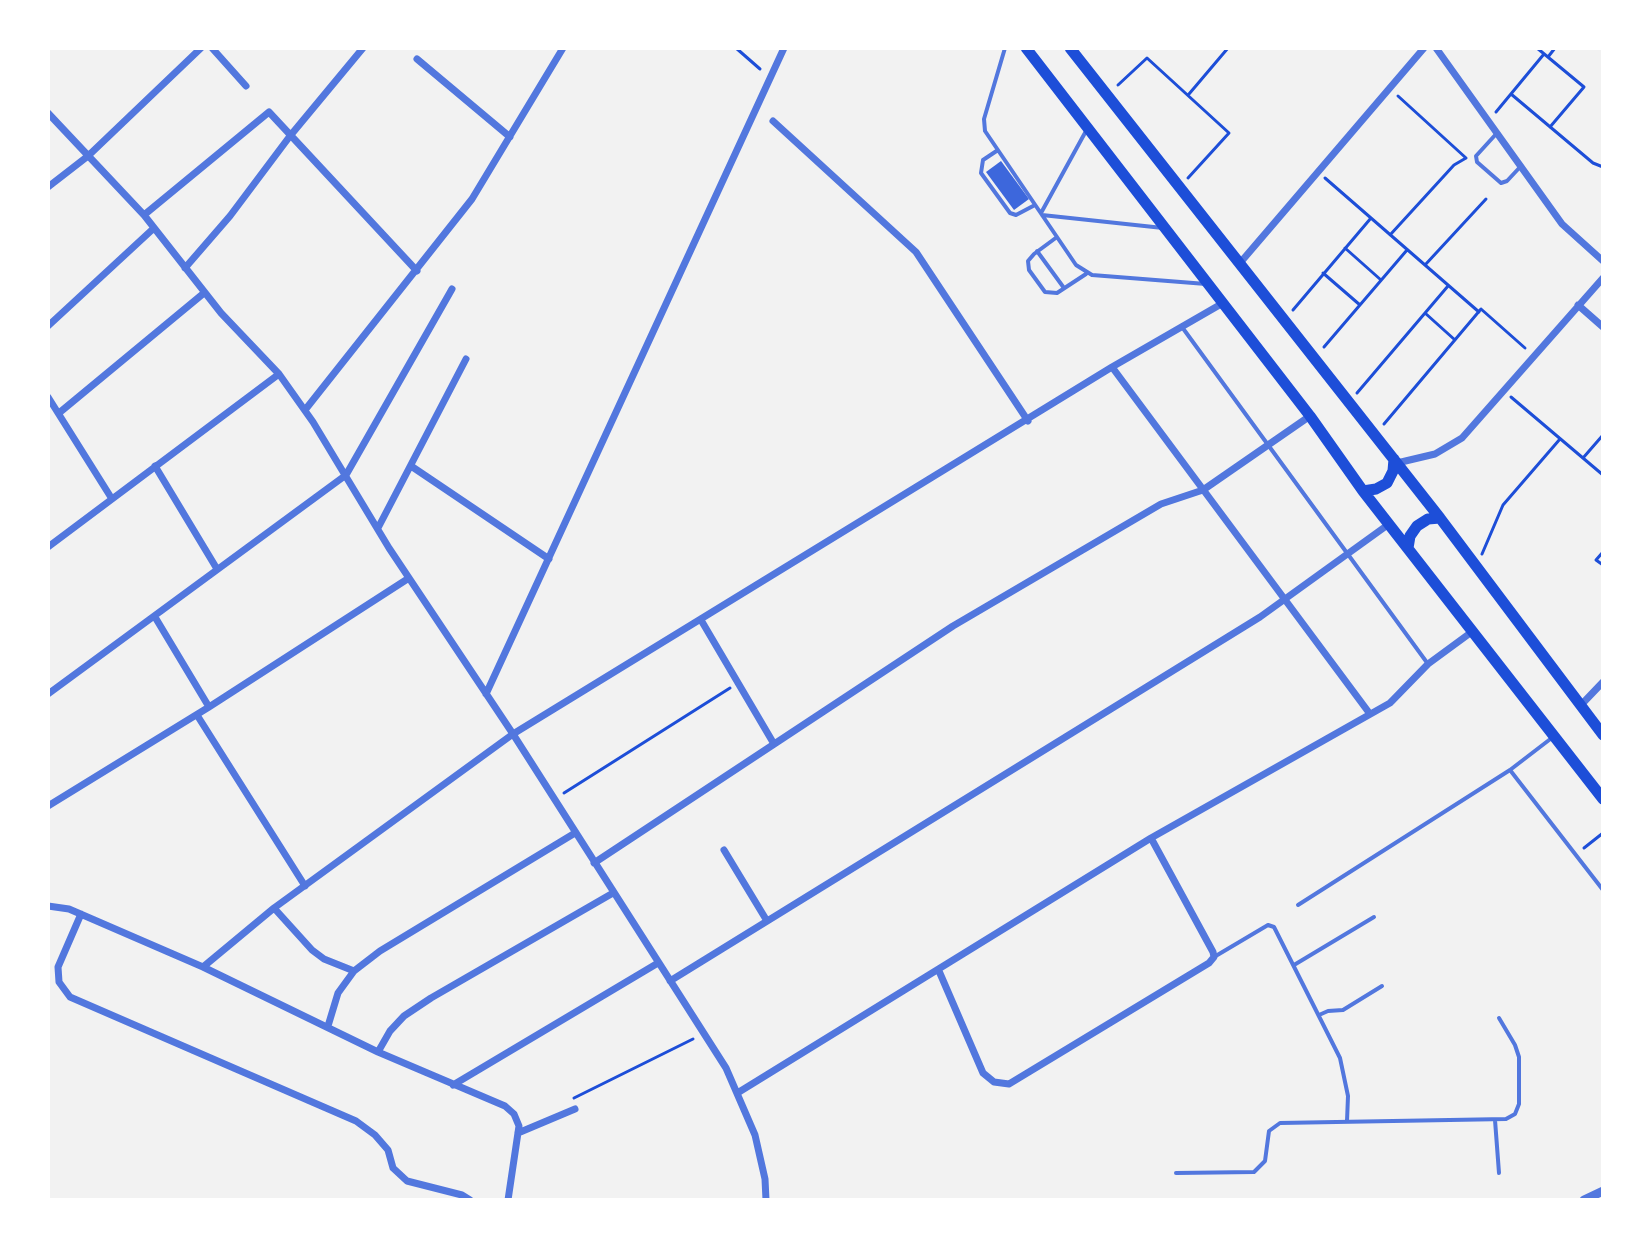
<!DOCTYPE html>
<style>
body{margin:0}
#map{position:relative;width:1651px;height:1248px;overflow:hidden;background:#f2f2f2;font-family:Helvetica,sans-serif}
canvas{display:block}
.frame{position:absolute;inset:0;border:50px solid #fff;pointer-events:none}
</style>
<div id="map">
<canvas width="1651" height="1248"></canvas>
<div class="frame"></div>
</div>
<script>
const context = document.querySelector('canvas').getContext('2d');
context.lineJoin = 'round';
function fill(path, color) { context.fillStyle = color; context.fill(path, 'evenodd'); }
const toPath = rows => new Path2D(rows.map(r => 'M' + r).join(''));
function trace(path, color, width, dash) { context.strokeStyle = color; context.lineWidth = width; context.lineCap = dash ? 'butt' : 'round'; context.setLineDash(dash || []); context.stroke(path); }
fill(toPath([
 [1001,161,1029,199,1014,210,986,172]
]), '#3d67dc');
trace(toPath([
 [736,48,760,69],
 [1537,48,1584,87,1550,127],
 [1548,57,1555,48],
 [1118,85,1147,58,1229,133,1188,178],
 [1189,94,1228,48],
 [1511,94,1593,163,1603,167],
 [1398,96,1466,158],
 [1496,112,1544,54],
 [1325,178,1479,312],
 [1390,235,1454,165,1466,158],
 [1345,248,1381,280],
 [1425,265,1486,199],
 [1323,273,1360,305],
 [1293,310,1371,218],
 [1425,313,1455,340],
 [1324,347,1407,250],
 [1357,393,1448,286],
 [1511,397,1603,475],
 [1384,424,1481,309,1525,348],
 [1583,458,1603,435],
 [1603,552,1596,560,1603,565],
 [1482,554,1503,505,1560,439],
 [564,793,730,688],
 [1584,848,1603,833],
 [574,1098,693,1039]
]), '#1d4ed8', 3);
trace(toPath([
 [1005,48,984,119,985,131,1076,265,1092,275,1206,284],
 [1497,133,1476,156,1477,162,1501,183,1507,181,1521,166],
 [998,150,983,160,981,173,1010,213,1016,215,1035,205],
 [1041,213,1086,131],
 [1042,215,1163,228],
 [1057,237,1034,254,1028,261,1029,270,1045,292,1057,293,1086,274],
 [1037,251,1064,288],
 [1182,327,1428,664],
 [1510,770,1603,890],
 [1298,905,1510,770,1553,737],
 [1214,957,1268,925,1274,927,1340,1058,1348,1096,1347,1121],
 [1294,965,1374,917],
 [1319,1015,1328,1011,1343,1010,1382,986],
 [1495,1120,1499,1173],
 [1176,1173,1254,1172,1265,1161,1269,1131,1280,1123,1506,1119,1515,1114,1519,1104,1519,1057,1515,1045,1499,1018]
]), '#5277de', 4);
trace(toPath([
 [212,48,246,86],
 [1436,48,1562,224,1603,261],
 [417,59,510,137],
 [48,113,144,215,221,313,279,374,313,422,389,548,513,734,726,1068,755,1135,765,1179,766,1200],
 [773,121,916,252,1028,421],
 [48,187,88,156,201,48],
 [144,215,269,112,417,271],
 [1240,263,1424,48],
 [185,268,230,216,290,136,363,48],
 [1578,305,1603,327],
 [48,326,154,228],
 [1112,367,1370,714],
 [48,397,112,499],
 [305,410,472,199,563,48],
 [59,413,204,293],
 [1397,463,1435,454,1462,438,1603,278],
 [155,466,217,569],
 [411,466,549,559],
 [378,528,466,359],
 [48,547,279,374],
 [155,617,209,707],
 [701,620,774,744],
 [48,694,346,475,452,289],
 [486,694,784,48],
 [1581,705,1603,682],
 [197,715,305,886],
 [48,806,209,707,409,578],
 [724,850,767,921],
 [594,863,953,626,1161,504,1203,490,1310,416],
 [48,906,69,909,203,967,378,1052,505,1106,514,1114,519,1126,508,1200],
 [274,908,312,950,324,959,354,971],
 [81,914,58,967,59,982,70,997,356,1121,375,1135,388,1150,393,1168,407,1181,462,1195,470,1200],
 [203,967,274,908,513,734,1112,367,1223,303],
 [939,971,983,1073,994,1082,1009,1084,1209,963,1214,957,1213,952,1151,838],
 [670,981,1260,617,1389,524],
 [328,1026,338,993,354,971,380,951,575,833],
 [378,1052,390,1031,404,1016,431,998,613,893],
 [453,1085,658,963],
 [739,1092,1151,838,1390,703,1428,664,1473,631],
 [518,1133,575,1109]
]), '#5277de', 7);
trace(toPath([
 [1584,1200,1603,1191]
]), '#5277de', 9);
trace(toPath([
 [1026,48,1310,416,1363,491,1603,799],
 [1070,48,1440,518,1603,735],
 [1363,491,1376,489,1387,483,1393,471,1394,459],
 [1408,548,1410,536,1417,526,1428,519,1440,518]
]), '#1d4ed8', 11);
</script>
